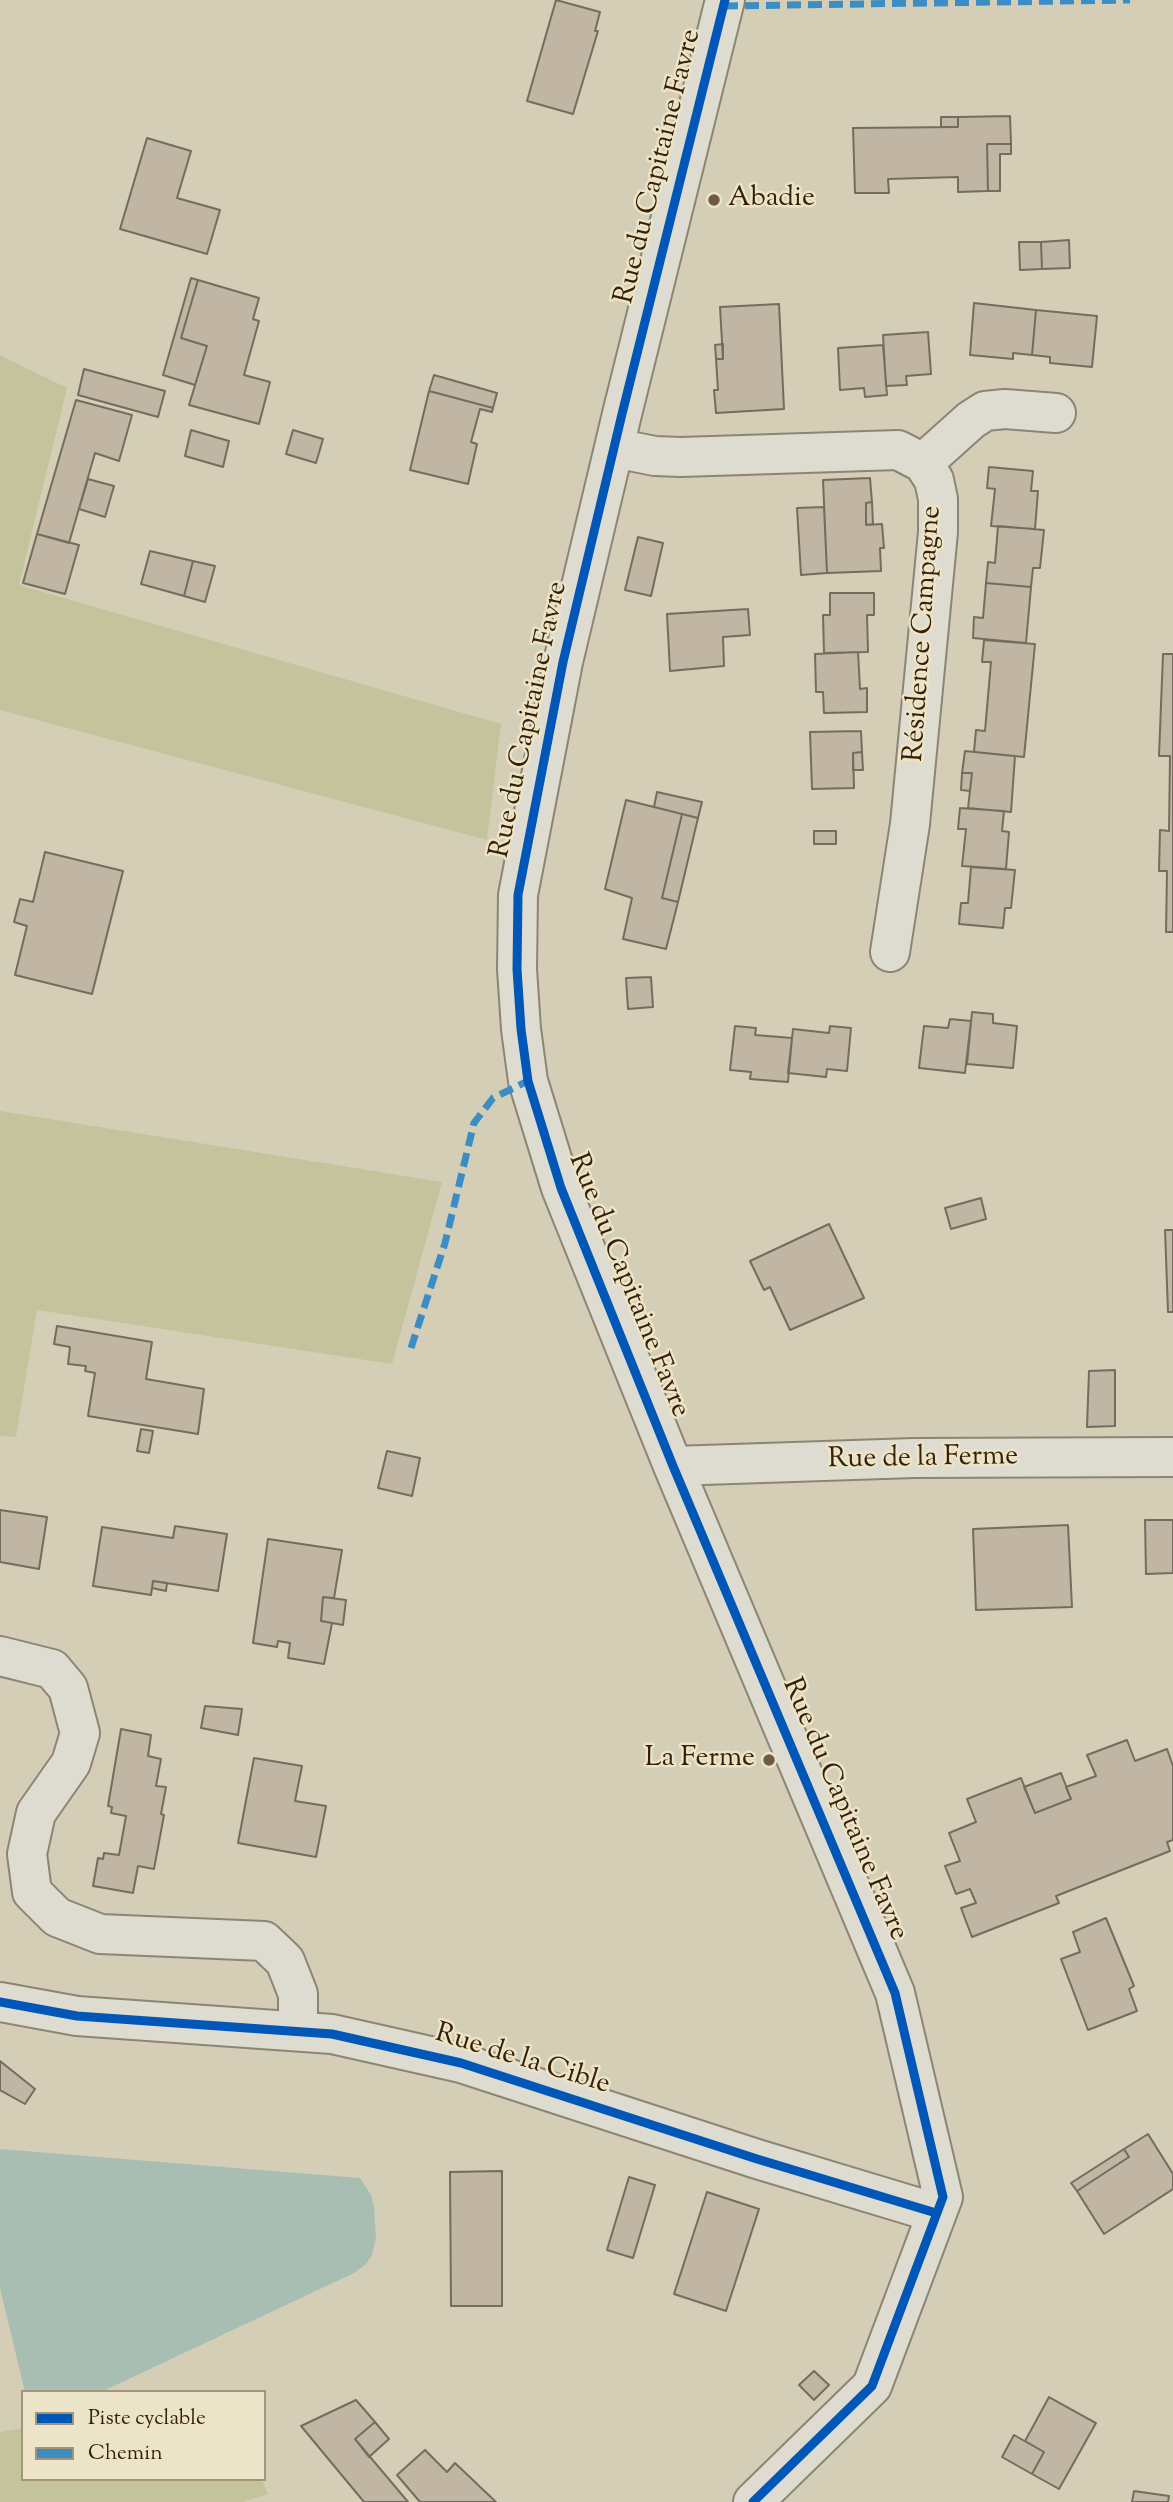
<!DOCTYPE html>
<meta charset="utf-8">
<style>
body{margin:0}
#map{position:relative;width:1173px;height:2502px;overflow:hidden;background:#d4ceb7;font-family:"Sorts Mill Goudy",serif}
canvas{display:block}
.legend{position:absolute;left:21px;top:2390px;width:245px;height:91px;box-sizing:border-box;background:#ece4c8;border:2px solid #a49579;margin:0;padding:9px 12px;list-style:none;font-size:21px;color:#371f03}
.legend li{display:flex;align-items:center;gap:14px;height:35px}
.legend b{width:35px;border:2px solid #a49579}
</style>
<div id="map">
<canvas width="1173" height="2502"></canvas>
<ul class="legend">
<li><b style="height:9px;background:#0057b8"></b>Piste cyclable</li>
<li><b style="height:9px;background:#3d8dc5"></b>Chemin</li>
</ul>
</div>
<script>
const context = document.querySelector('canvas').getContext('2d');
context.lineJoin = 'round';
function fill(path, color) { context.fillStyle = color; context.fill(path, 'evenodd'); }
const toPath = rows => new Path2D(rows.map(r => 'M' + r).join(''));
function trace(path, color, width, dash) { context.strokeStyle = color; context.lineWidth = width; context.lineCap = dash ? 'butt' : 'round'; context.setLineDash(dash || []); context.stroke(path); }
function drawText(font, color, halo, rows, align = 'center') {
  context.font = font + ' "Sorts Mill Goudy",serif'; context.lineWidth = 5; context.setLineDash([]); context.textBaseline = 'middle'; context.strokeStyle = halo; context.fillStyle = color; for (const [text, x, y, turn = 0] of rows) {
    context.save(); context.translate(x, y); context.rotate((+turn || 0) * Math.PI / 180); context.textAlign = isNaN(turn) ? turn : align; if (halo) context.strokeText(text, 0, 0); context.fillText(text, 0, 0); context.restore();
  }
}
fill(toPath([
 [0,355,67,388,19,585,501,724,487,840,0,710],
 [0,1111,442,1182,392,1364,37,1310,16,1437,0,1436],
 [23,2428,23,2479,261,2479,268,2494,243,2502,0,2502,0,2432]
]), '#c4c49c');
fill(toPath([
 [0,2149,360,2178,371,2195,374,2207,376,2238,372,2255,366,2264,354,2273,101,2392,25,2392,0,2288]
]), '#a9beb3');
const building = toPath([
 [556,0,600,12,595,31,598,31,573,114,527,101,556,0],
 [1010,116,1011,144,987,144,988,191,958,192,958,177,888,179,889,193,855,193,853,128,958,127,958,117,1010,116],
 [941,117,958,117,958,127,941,127,941,117],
 [147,138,191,151,177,198,220,210,207,254,120,229,147,138],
 [987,144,1011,144,1011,154,1000,154,1000,191,988,191,987,144],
 [1069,240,1070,268,1042,269,1041,242,1069,240],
 [1019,242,1041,242,1042,269,1020,270,1019,242],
 [191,278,198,280,181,338,207,346,195,385,163,375,191,278],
 [198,280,259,298,253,319,259,321,244,375,270,382,259,424,189,405,207,346,181,338,198,280],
 [974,303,1036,310,1032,355,1013,353,1013,359,970,355,974,303],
 [779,304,784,409,716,413,714,390,718,390,716,359,723,359,720,307,779,304],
 [1036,310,1097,316,1092,367,1050,363,1050,357,1032,355,1036,310],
 [928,332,931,374,906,376,907,385,886,386,883,335,928,332],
 [723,344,723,359,716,359,715,345,723,344],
 [883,345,887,395,865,397,864,388,840,390,838,348,883,345],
 [84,369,165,391,158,417,78,395,84,369],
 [434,375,497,393,493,408,429,391,434,375],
 [429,391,493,408,492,412,480,409,471,442,477,444,468,484,410,470,429,391],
 [76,400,132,415,119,461,95,453,69,543,37,534,76,400],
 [191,430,229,441,223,467,185,456,191,430],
 [293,430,323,439,316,463,286,454,293,430],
 [989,467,1033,471,1031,491,1038,491,1035,529,991,526,995,489,987,488,989,467],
 [870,478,872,502,866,503,866,525,882,524,884,548,880,548,881,571,827,573,823,480,870,478],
 [88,479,114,486,105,517,79,509,88,479],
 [872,502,873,524,866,525,866,503,872,502],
 [824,507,827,573,801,575,797,508,824,507],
 [998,526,1044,530,1040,568,1033,568,1031,587,986,583,988,562,995,563,998,526],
 [37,534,79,545,65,594,23,583,37,534],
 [638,537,663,543,651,596,625,590,638,537],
 [150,551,193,561,184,596,141,584,150,551],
 [193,561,215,566,205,602,184,596,193,561],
 [986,583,1031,587,1026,643,973,638,974,617,983,618,986,583],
 [830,593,874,593,874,615,867,615,868,652,824,653,823,615,830,615,830,593],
 [748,609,750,635,723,637,724,666,670,671,667,614,748,609],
 [984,640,1035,644,1024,757,974,752,976,730,985,731,991,662,982,662,984,640],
 [858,652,860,689,867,688,867,712,824,713,823,692,816,692,815,654,858,652],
 [1163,654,1173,654,1173,932,1166,932,1167,871,1159,871,1160,830,1169,831,1170,756,1159,756,1163,654],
 [861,731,862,752,853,753,854,788,812,789,810,732,861,731],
 [965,751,1015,756,1011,812,968,808,972,773,962,773,965,751],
 [862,752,863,770,853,770,853,753,862,752],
 [962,773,972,773,970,791,961,790,962,773],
 [657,792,702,802,698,818,654,807,657,792],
 [626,800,682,814,662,898,678,902,666,949,623,939,632,898,605,889,626,800],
 [960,808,1004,811,1002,831,1009,832,1006,869,962,866,966,829,958,829,960,808],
 [682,814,698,818,678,902,662,898,682,814],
 [814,831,836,831,836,844,814,844,814,831],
 [45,852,123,871,92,994,15,975,27,926,14,922,20,899,33,902,45,852],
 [971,867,1015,870,1011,908,1005,908,1003,928,959,924,961,903,968,903,971,867],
 [651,977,653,1007,628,1009,626,978,651,977],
 [972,1012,993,1014,993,1023,1017,1026,1013,1068,967,1064,972,1012],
 [950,1019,971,1021,965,1073,919,1068,924,1026,948,1028,950,1019],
 [735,1026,756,1028,755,1035,792,1038,788,1082,750,1079,751,1072,730,1070,735,1026],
 [830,1026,851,1028,847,1071,827,1069,826,1077,788,1073,793,1029,829,1033,830,1026],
 [981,1198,986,1219,951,1229,945,1208,981,1198],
 [829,1224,864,1298,790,1330,770,1287,764,1290,750,1261,829,1224],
 [1165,1230,1173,1230,1173,1312,1168,1312,1165,1230],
 [57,1326,152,1342,146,1379,204,1389,198,1434,88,1416,95,1373,85,1371,86,1366,68,1364,70,1347,54,1344,57,1326],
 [1115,1370,1115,1426,1087,1427,1089,1371,1115,1370],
 [141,1429,153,1431,149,1453,137,1451,141,1429],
 [387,1451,420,1458,412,1496,378,1488,387,1451],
 [0,1510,47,1517,39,1569,0,1562,0,1510],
 [1145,1520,1173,1520,1173,1573,1146,1574,1145,1520],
 [1068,1525,1072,1607,976,1610,973,1529,1068,1525],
 [175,1526,227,1534,218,1591,153,1581,151,1595,93,1586,102,1527,173,1538,175,1526],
 [268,1539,342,1550,334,1598,323,1597,321,1621,332,1623,324,1664,288,1658,290,1643,278,1641,277,1647,253,1643,268,1539],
 [153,1581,167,1583,166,1591,152,1588,153,1581],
 [323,1597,346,1600,343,1625,321,1621,323,1597],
 [205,1706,242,1709,238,1735,201,1728,205,1706],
 [121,1729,151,1735,148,1756,161,1759,156,1786,166,1787,161,1814,164,1815,154,1869,138,1866,133,1893,93,1886,98,1858,103,1859,104,1853,119,1855,126,1816,111,1813,112,1807,108,1806,121,1729],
 [1127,1740,1135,1761,1167,1749,1173,1766,1173,1840,1167,1842,1170,1851,1056,1896,1059,1903,972,1937,961,1908,976,1903,970,1889,956,1894,945,1866,960,1861,949,1833,976,1822,967,1799,1021,1778,1035,1813,1071,1799,1066,1787,1096,1776,1087,1755,1127,1740],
 [254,1758,302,1766,295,1801,326,1806,316,1857,238,1843,254,1758],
 [1061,1773,1071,1799,1035,1813,1024,1787,1061,1773],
 [1106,1918,1134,1986,1129,1989,1137,2011,1088,2030,1061,1959,1080,1952,1073,1932,1106,1918],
 [0,2061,35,2089,25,2104,0,2090,0,2061],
 [1148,2134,1173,2174,1173,2189,1104,2234,1077,2191,1129,2157,1124,2149,1148,2134],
 [1124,2149,1129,2157,1077,2191,1071,2183,1124,2149],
 [502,2171,502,2306,451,2306,450,2172,502,2171],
 [629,2177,655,2185,633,2258,607,2250,629,2177],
 [707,2192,759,2209,726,2311,674,2294,707,2192],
 [814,2371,829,2385,814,2400,799,2385,814,2371],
 [1049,2397,1096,2423,1059,2489,1032,2474,1044,2452,1025,2441,1049,2397],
 [356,2400,375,2422,355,2439,408,2502,364,2502,301,2426,356,2400],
 [375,2422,389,2439,369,2457,355,2439,375,2422],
 [1014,2435,1044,2452,1032,2474,1002,2457,1014,2435],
 [425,2450,447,2472,455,2463,496,2502,420,2502,397,2475,425,2450],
 [1134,2491,1169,2496,1168,2502,1132,2502,1134,2491]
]);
fill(building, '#c1b5a3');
trace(building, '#746d5d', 2);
const minor = toPath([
 [725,0,622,414,563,662,518,895,517,969,521,1029,528,1081,561,1188,673,1466,895,1993,943,2197,872,2386,753,2502],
 [614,448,655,456,681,457,898,450,923,463,934,480,938,499,938,532,910,824,890,952],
 [923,463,971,420,985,411,1005,409,1056,413],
 [673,1466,914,1458,1173,1457],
 [0,1656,52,1669,68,1688,80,1733,71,1763,36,1813,27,1854,32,1892,57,1917,100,1934,264,1941,285,1961,298,1994,298,2031],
 [0,2002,77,2016,332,2034,461,2063,757,2159,936,2213]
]);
trace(minor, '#8c8574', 42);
trace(minor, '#dedcd0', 38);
trace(toPath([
 [724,6,1130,0],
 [411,1348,445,1243,474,1123,493,1098,528,1081]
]), '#3d8dc5', 7, [14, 7]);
trace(toPath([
 [725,0,622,414,563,662,518,895,517,969,521,1029,528,1081,561,1188,673,1466,895,1993,943,2197,872,2386,753,2502],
 [0,2002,77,2016,332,2034,461,2063,757,2159,936,2213]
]), '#0057b8', 9);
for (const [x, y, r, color] of [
 [714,200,7,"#6e5c42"],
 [769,1760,7,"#6e5c42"]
]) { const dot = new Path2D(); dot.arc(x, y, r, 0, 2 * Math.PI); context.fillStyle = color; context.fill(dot); trace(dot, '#ece4c8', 2.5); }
drawText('28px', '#371f03', '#ece4c8', [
 ["Rue du Capitaine Favre",660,167,-76],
 ["Résidence Campagne",925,634,-86],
 ["Rue du Capitaine Favre",531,720,-78],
 ["Rue du Capitaine Favre",627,1286,68],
 ["Rue de la Ferme",923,1460,-1],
 ["Rue du Capitaine Favre",843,1810,67],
 ["Rue de la Cible",522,2061,17]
]);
drawText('28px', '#371f03', '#ece4c8', [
 ["Abadie",728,200],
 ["La Ferme",755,1760,"right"]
], 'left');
</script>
